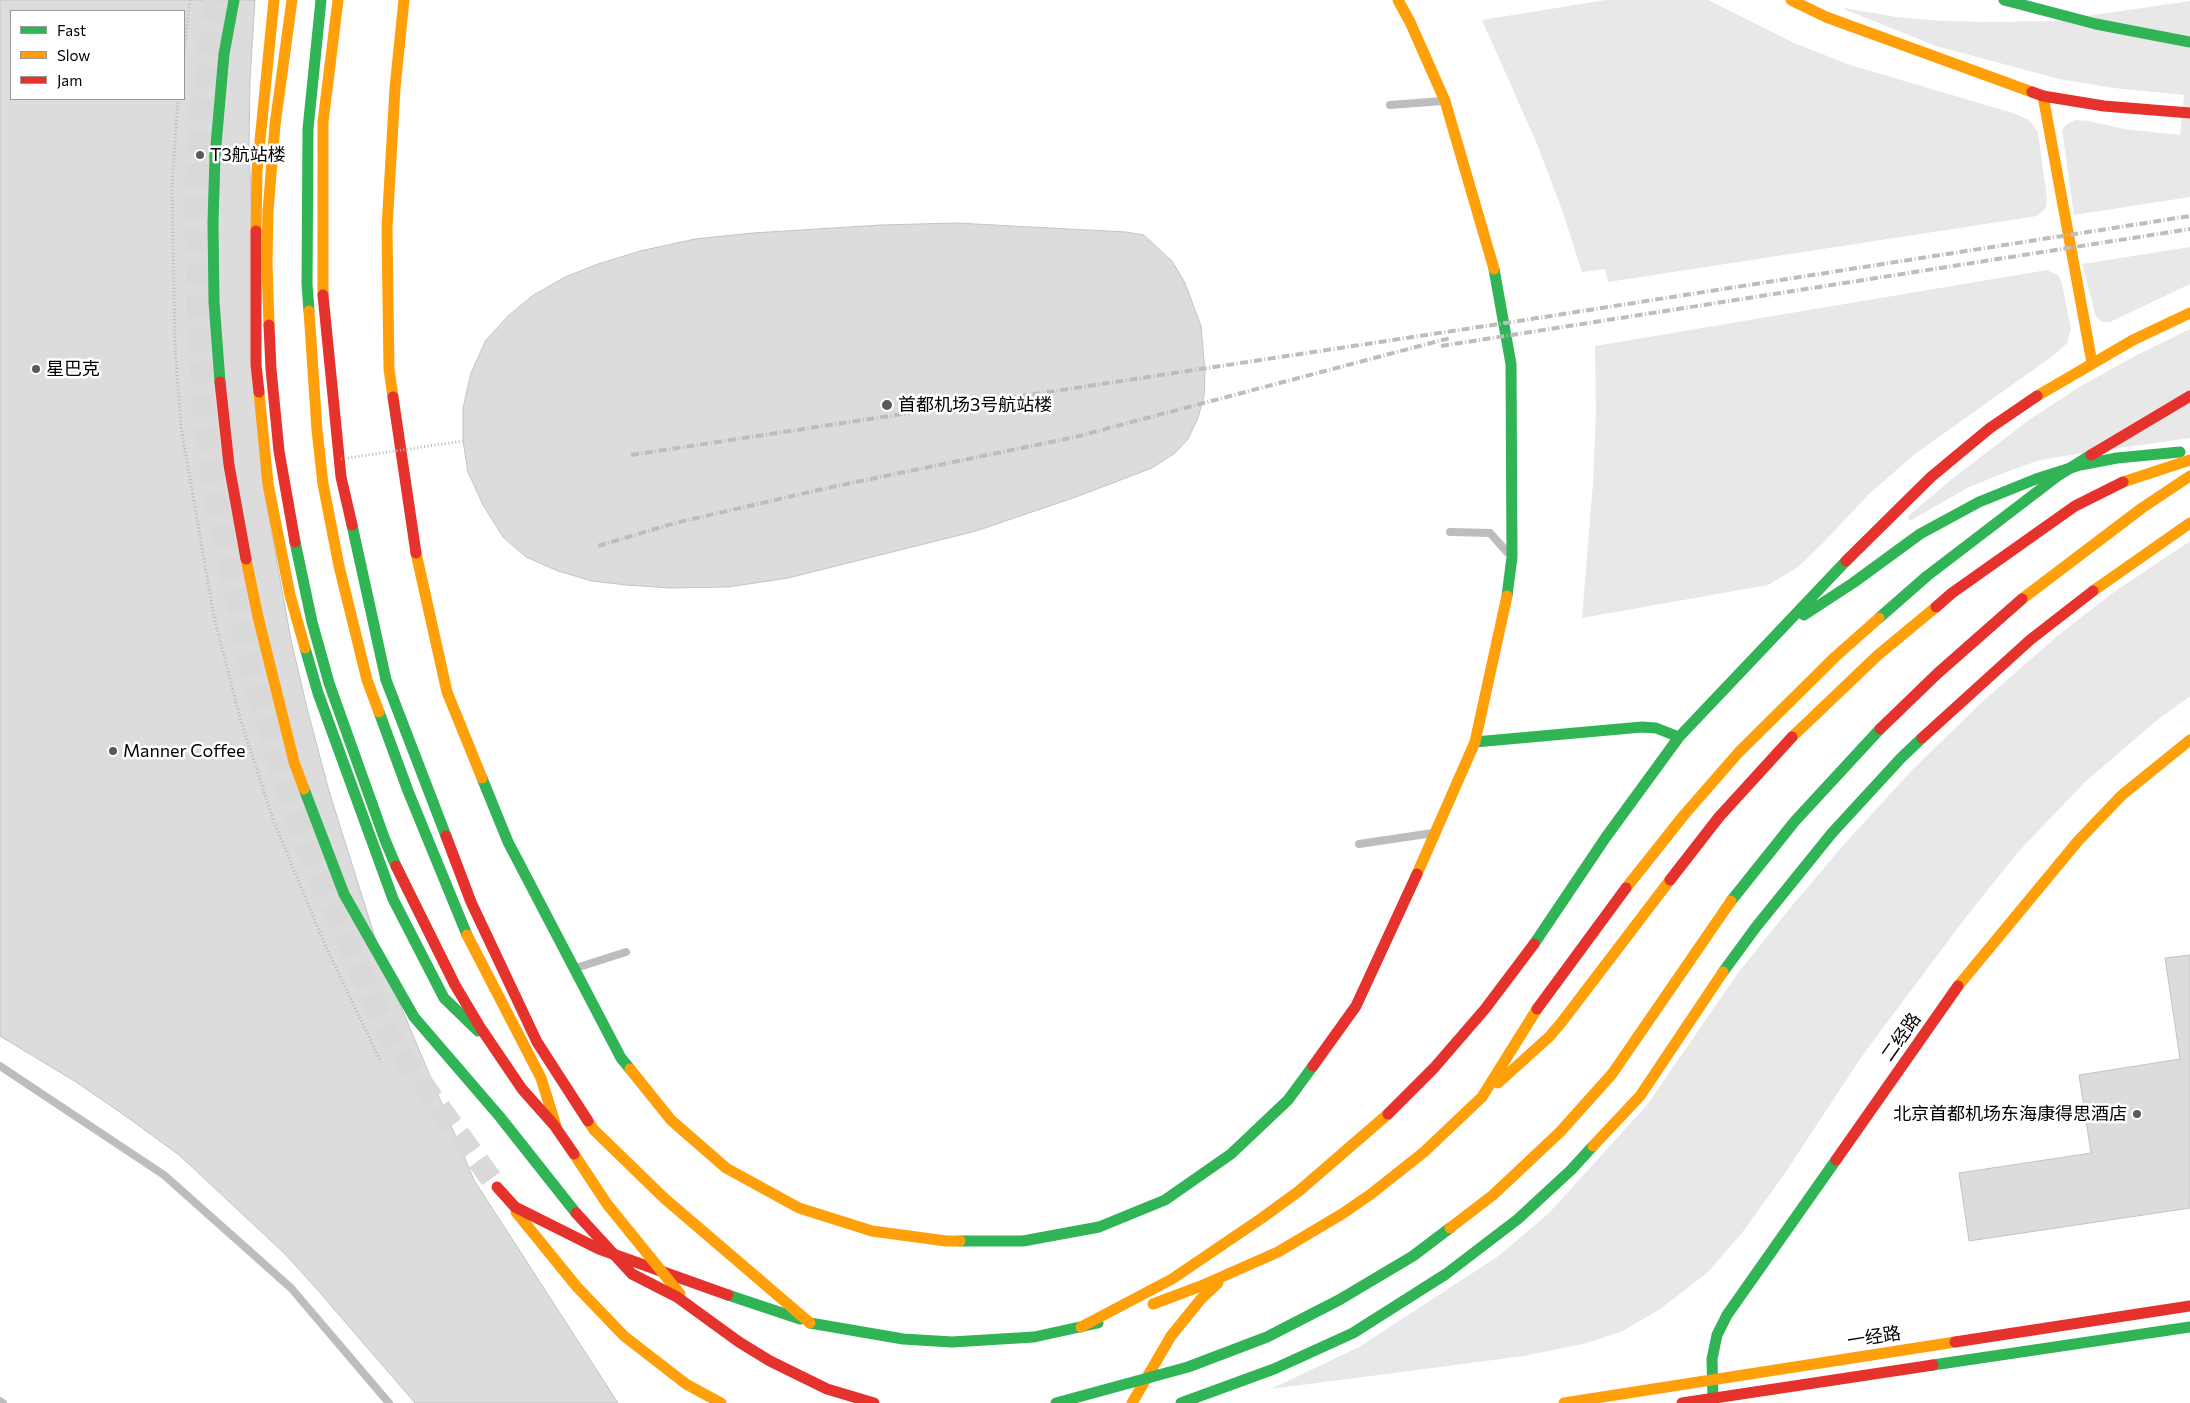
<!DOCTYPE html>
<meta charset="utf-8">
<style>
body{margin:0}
#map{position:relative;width:2190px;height:1403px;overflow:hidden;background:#fff;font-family:Commissioner,sans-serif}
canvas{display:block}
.legend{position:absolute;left:10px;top:10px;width:175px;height:90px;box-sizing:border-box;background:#fff;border:1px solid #999;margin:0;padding:6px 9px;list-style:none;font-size:15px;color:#000}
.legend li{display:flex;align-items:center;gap:10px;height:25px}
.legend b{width:25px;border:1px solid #999}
</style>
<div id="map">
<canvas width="2190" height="1403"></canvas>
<ul class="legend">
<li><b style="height:6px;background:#30b455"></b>Fast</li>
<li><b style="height:6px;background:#ff9f0a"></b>Slow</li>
<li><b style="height:6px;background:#e5322d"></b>Jam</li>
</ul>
</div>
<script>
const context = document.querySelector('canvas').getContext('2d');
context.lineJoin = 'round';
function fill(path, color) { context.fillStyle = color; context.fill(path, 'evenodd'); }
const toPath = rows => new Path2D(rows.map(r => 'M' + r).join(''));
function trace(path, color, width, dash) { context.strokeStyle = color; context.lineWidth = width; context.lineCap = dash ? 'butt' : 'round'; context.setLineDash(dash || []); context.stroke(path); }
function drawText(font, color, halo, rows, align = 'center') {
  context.font = font + ' Commissioner,"Noto Sans SC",sans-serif'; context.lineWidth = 5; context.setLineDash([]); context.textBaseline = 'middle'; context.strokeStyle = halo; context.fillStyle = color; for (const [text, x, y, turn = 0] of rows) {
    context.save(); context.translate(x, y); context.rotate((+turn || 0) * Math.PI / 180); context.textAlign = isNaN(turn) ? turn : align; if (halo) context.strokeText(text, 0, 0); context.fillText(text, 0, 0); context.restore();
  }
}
fill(toPath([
 [1606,0,1708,0,1794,43,1850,65,2013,113,2029,120,2038,132,2047,198,2046,208,2037,216,1608,282,1605,269,1582,272,1562,210,1537,144,1482,20],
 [2190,1,2190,197,2074,215,2062,130,2067,124,2076,120,2089,121,2124,129,2180,135,2184,95,2114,88,2059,79,1936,46,1846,10,1844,8,1896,17,1942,21,1993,22,2052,21],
 [2190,247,2190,284,2110,322,2102,322,2096,317,2082,264],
 [2047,270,2058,275,2062,283,2071,329,2067,343,2054,355,1915,454,1869,494,1823,543,1798,567,1768,585,1582,618,1593,483,1596,413,1595,346],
 [2190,329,2190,438,2070,455,2037,461,2001,474,1967,488,1912,520,1908,520,1909,515,1957,475,2029,420,2079,387,2133,357],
 [2190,541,2190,696,2156,721,2085,782,2019,851,1966,917,1862,1056,1785,1173,1742,1233,1707,1273,1660,1309,1621,1332,1583,1344,1524,1356,1271,1389,1359,1347,1497,1257,1548,1214,1647,1105,1738,973,1790,908,1847,841,1913,769,1982,702,2056,637,2114,592]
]), '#e8e8e8');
const building = toPath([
 [0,0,255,0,250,80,249,146,262,479,291,640,308,712,329,791,385,969,474,1180,618,1403,415,1403,315,1287,284,1253,179,1155,127,1117,76,1082,0,1036,0,0],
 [11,11,184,11,184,99,11,99,11,11],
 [956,223,1126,232,1144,235,1172,261,1185,283,1201,326,1205,372,1204,396,1198,418,1188,439,1175,453,1152,468,1076,497,976,531,788,578,728,587,670,588,626,585,592,581,558,571,526,557,503,537,483,505,468,472,463,441,463,408,471,373,486,340,508,316,532,296,565,277,598,264,640,251,695,239,753,233,881,225,956,223],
 [2190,955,2190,1208,1969,1241,1959,1173,2091,1153,2079,1075,2180,1059,2165,958,2190,955]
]);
fill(building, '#dcdcdc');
trace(building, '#c4c4c4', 1);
trace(toPath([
 [215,0,200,121,196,180,197,313,205,424,212,479,238,611,255,685,294,813,326,894,391,1040,497,1187]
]), '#d9d9d9', 22, [22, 11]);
trace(toPath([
 [184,50,190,0],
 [178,99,172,185,175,347,181,427,214,617,240,718,274,822,325,945,381,1062]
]), '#b8b8b8', 3, [1, 2.5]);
trace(toPath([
 [1390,105,1443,101],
 [1450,532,1490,533,1507,552],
 [1359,844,1433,833],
 [576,968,626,952],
 [0,1066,164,1175,291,1288,389,1403],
 [0,1401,3,1403]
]), '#bdbdbd', 8);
trace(toPath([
 [2004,0,2096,24,2190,42],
 [215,156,224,54,234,0],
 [1494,269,1511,364,1512,557,1507,596],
 [352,525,386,680,446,836],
 [1804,615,1853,583,1920,534,1979,502,2036,479,2080,465,2117,458,2180,452],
 [305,648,318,693,393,899,444,998,478,1031],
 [1475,742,1642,727,1656,728,1679,737],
 [482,778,508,842,621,1058,630,1069],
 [1534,944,1606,837,1679,737,1846,561],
 [1723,972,1756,927,1832,833,1901,758,1922,738],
 [960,1241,1023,1241,1099,1227,1165,1200,1231,1154,1288,1100,1313,1066],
 [728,1295,800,1319],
 [810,1323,903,1339,952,1342,1034,1337,1098,1323],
 [1933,1365,2190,1327],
 [1713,1398,1712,1359,1717,1335,1727,1315,1836,1160],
 [1181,1403,1274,1369,1353,1333,1446,1274,1518,1219,1571,1170,1593,1146]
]), '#30b455', 11);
trace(toPath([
 [1398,0,1410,22,1445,101,1494,269],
 [1791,0,1826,17,2032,92],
 [2043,96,2092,363],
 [256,231,257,171,274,0],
 [323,295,323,122,338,0],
 [259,392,268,484,290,595,305,648],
 [2037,396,2133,340,2190,313],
 [393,397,389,369,387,228,395,88,404,0],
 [2123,482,2190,460],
 [416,553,447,692,482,778],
 [2093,591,2190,523],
 [1792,737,1878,655,1936,607],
 [1417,874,1475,742,1507,596],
 [1958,986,2078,841,2122,795,2190,740],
 [630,1069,671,1120,726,1168,799,1208,872,1231,946,1241,960,1241],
 [1498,1083,1549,1037,1561,1023,1670,880],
 [588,1121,594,1130,664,1198,810,1323],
 [1593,1146,1640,1096,1723,972],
 [516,1212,577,1287,624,1336,686,1384,721,1403],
 [1153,1304,1201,1286,1278,1252,1342,1214,1371,1194,1424,1152,1482,1097,1537,1009],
 [1081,1327,1172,1279,1262,1218,1299,1191,1388,1114],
 [1132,1403,1171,1336,1201,1299,1218,1283],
 [1564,1403,1955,1342]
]), '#ff9f0a', 11);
trace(toPath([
 [2032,92,2043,96,2104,106,2190,113],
 [256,231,256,365,259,392],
 [323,295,341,477,352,525],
 [393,397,416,553],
 [1846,561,1931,477,1990,428,2037,396],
 [1936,607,1952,593,2075,506,2123,482],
 [1922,738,2030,640,2093,591],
 [446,836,471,902,537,1042,588,1121],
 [1670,880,1719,817,1792,737],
 [1313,1066,1356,1006,1417,874],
 [1388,1114,1434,1068,1485,1009,1534,944],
 [1836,1160,1958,986],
 [497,1187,515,1207,599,1249,728,1295],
 [1955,1342,2190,1306],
 [1682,1403,1933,1365]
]), '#e5322d', 11);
trace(toPath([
 [1441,346,2190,229],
 [631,455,1512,322,2190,216],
 [598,546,675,523,827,488,1075,437,1450,338]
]), '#bdbdbd', 4, [8, 2.5, 1, 2.5]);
trace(toPath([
 [341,459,463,441]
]), '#b8b8b8', 3, [1, 2.5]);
trace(toPath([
 [215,156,213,223,214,302,220,382],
 [309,311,307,284,308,129,321,0],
 [295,542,312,622,329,683,385,840,396,866],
 [1879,618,1927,576,2059,475,2091,455],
 [379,712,408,791,467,935],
 [304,789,344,894,414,1017,500,1117,576,1213],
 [1731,901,1795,821,1880,729],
 [1056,1403,1188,1367,1267,1337,1339,1300,1413,1256,1450,1228]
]), '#30b455', 11);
trace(toPath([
 [309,311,317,430,323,484,339,566,367,680,379,712],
 [269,325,267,263,268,211,275,125,292,0],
 [246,559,258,617,294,762,304,789],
 [2022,599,2142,508,2190,476],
 [1626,888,1684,815,1739,752,1835,657,1879,618],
 [467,935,541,1078,556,1126],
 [574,1154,607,1204,680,1294],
 [1450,1228,1493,1195,1560,1132,1612,1074,1731,901]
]), '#ff9f0a', 11);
trace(toPath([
 [269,325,271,369,279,451,295,542],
 [220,382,229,465,246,559],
 [2091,455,2190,396],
 [1880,729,1938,673,2022,599],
 [396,866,455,985,480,1027,522,1089,554,1125,574,1154],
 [1537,1009,1626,888],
 [576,1213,632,1274,677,1297,739,1342,770,1361,827,1389,874,1403]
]), '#e5322d', 11);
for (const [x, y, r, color] of [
 [200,155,5,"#595959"],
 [36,369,5,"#595959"],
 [887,405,6,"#595959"],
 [113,751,5,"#595959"],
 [2137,1114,5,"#595959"]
]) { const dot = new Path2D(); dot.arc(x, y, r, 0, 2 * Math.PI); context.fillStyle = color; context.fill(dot); trace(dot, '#fff', 2); }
drawText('18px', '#000', '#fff', [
 ["T3航站楼",210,155],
 ["星巴克",46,369],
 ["首都机场3号航站楼",898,405],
 ["Manner Coffee",123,751],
 ["北京首都机场东海康得思酒店",2127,1114,"right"]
], 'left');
drawText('18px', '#000', '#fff', [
 ["二经路",1901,1037,-55],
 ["一经路",1874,1337,-9]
]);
</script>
